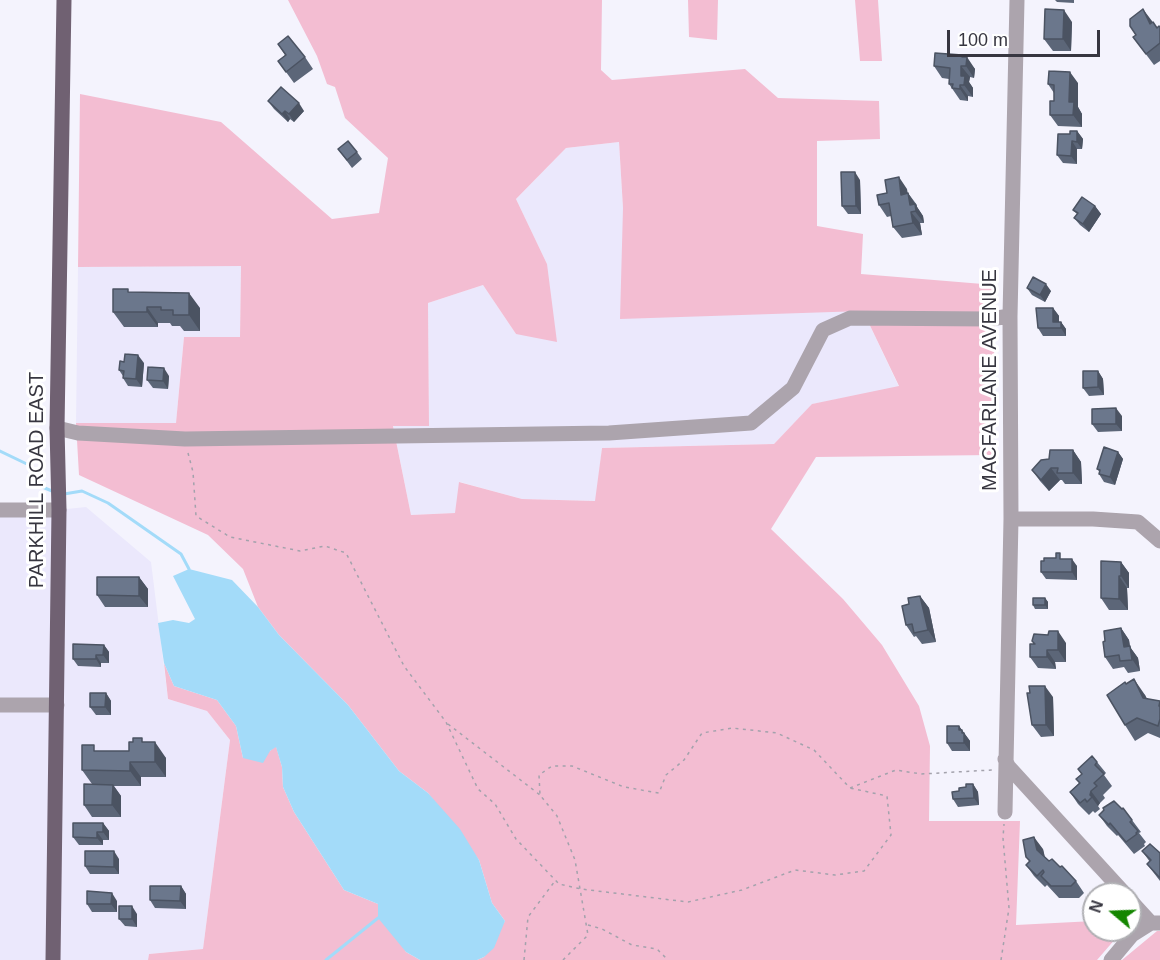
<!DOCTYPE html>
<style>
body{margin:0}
#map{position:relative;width:1160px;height:960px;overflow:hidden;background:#f4f3fd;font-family:Helvetica,sans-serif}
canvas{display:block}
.north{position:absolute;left:1082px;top:882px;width:60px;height:60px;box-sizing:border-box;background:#fff;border:2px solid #afafb3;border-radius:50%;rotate:289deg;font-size:16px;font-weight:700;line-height:24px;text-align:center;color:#373640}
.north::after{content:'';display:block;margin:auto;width:21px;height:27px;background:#158600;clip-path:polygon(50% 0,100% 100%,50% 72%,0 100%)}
.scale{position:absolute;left:947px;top:30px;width:153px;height:27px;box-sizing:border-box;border:3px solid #373640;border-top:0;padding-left:8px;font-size:18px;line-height:21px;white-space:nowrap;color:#373640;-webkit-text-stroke:4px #fff;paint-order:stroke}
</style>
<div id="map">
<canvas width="1160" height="960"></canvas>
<div class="north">N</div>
<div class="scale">100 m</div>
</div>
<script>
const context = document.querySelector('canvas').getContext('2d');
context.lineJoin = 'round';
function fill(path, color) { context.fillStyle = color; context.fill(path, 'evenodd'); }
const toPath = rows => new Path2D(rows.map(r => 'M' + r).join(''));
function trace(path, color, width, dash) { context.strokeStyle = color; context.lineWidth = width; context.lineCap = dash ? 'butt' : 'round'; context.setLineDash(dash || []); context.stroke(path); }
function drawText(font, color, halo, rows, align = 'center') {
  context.font = font + ' Helvetica,sans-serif'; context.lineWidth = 6; context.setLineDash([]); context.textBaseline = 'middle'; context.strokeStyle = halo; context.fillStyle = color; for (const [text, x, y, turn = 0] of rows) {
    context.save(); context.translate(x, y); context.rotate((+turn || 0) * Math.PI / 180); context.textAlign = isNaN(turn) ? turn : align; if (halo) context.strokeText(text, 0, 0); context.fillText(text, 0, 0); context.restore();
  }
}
fill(toPath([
 [619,142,623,208,863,311,899,387,813,404,774,444,602,448,596,501,522,499,460,482,456,513,411,515,393,425,429,426,428,303,483,285,516,334,547,264,516,199,566,148],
 [241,265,240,337,184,337,176,423,76,423,78,267],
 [86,507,151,562,168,699,207,711,230,740,203,949,149,954,148,960,0,960,0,516]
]), '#ebe8fc');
fill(toPath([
 [288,0,602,0,601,70,612,80,745,69,778,98,879,101,880,139,817,141,817,226,863,234,861,274,995,285,993,455,816,457,771,529,843,599,882,645,919,706,930,746,929,821,1020,821,1016,925,1094,921,1094,930,1123,930,1097,960,477,960,484,957,505,921,492,903,479,860,428,793,399,771,348,705,279,635,258,607,243,569,208,535,79,475,76,423,176,423,184,337,240,337,241,266,78,267,80,94,221,122,332,219,379,213,388,158,345,118,335,87,327,84,317,56],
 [619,142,623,208,620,319,863,311,899,386,812,404,774,444,602,448,595,501,522,499,459,482,455,513,411,515,393,426,429,426,428,303,483,285,516,334,557,342,547,264,516,199,566,148],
 [688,0,718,0,717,40,689,37],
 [855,0,878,0,882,61,860,61],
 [164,663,174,686,217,700,236,726,243,758,270,751,276,746,282,767,283,787,294,812,344,890,378,904,406,952,420,960,148,960,149,954,203,949,230,740,207,711,168,699],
 [1157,931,1160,931,1160,960,1122,960]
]), '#f3bdd2');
fill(toPath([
 [189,569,232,580,258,607,279,635,348,705,399,771,428,793,460,829,479,860,492,903,505,921,494,948,484,957,477,960,420,960,406,952,378,918,378,904,344,890,294,812,283,787,282,767,276,747,270,751,263,763,243,758,236,726,217,700,174,686,164,663,158,623,173,620,189,623,195,619,173,576]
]), '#a3dbf9');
trace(toPath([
 [0,451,31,466,40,486,52,491],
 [64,494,82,491,108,503,181,554,189,569],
 [326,960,378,918]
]), '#a3dbf9', 3);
trace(toPath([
 [188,453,193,472,196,516,230,537,300,551,325,546,346,553,404,666,446,722,478,789,495,804,516,839,559,884,581,889,688,902,742,890,795,870,835,875,864,871,891,835,887,796,850,788],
 [448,724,540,795],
 [588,925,602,929,632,945,657,949,668,960],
 [524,960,528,917,555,881],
 [563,960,588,935,575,860,557,816,540,795,539,775,552,766,572,766,624,787,659,793,666,775,684,760,702,733,732,728,777,733,814,750,850,788,896,770,921,774,992,770],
 [1001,960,1009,908,1003,838,1004,824]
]), '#a3a2ac', 1.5, [3, 4.5]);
trace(toPath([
 [57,428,78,433,185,439,609,433,751,423,793,388,823,330,850,318,990,319,1010,316],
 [0,510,59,510],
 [1011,519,1093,519,1138,522,1160,541],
 [0,705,57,705],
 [1005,759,1008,766,1125,894],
 [1005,812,1011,519,1010,316,1017,0],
 [1130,900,1151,923],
 [1111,960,1132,935,1151,923,1160,923]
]), '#aca4ad', 15);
trace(toPath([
 [53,960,59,510,57,428,64,0]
]), '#706172', 15);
fill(toPath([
 [1055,0,1074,0,1074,3,1057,2],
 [1072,22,1071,51,1053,51,1044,39],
 [1152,22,1157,28,1160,27,1160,61,1154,65,1133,37,1136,35,1130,26],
 [278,44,305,57,313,69,294,83,278,61,285,55],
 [962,55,975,69,974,78,970,77,969,82,973,88,973,97,968,96,968,101,960,100,949,84,949,79,942,78,934,66],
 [1078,83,1078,107,1082,114,1082,127,1058,126,1050,115,1054,101,1054,93,1048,84],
 [268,101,304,111,294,122,290,119,288,122,274,109],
 [1077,131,1083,139,1082,149,1077,149,1077,164,1063,163,1057,155,1070,134],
 [338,149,357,152,362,159,352,168],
 [860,180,861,214,848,214,842,206],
 [907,189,907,194,908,193,917,205,917,207,923,216,924,223,920,223,922,235,902,238,893,227,891,216,887,217,879,205],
 [1095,206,1101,214,1089,232,1080,225,1074,218,1077,214,1073,210],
 [1027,288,1051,291,1045,302,1032,295],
 [130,292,200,308,200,331,184,331,180,326,172,326,170,323,158,323,158,327,124,327,113,312],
 [1053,308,1059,316,1059,322,1061,322,1066,329,1066,336,1043,336,1038,328],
 [144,363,142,387,128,386,123,378,123,376,119,370],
 [1098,371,1103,379,1104,395,1089,396,1083,388],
 [169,376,168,389,153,388,147,380],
 [1122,416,1122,431,1098,432,1092,424],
 [1073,450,1081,462,1082,484,1065,484,1062,480,1060,480,1049,491,1040,481,1032,470,1049,459],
 [1118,452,1123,459,1115,485,1104,482,1099,474,1100,472,1097,469],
 [1064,559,1077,566,1077,580,1046,579,1041,572],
 [1121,562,1129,573,1129,588,1127,588,1128,610,1109,610,1101,598],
 [139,577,148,589,148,607,105,607,97,595],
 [920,596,929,608,936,642,922,644,916,636,914,637,906,625,909,604],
 [1045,598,1048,602,1048,609,1035,609,1033,605],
 [1121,628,1129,640,1130,647,1138,658,1140,671,1128,673,1124,667,1113,669,1105,657,1105,641],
 [1066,643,1066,662,1055,662,1056,669,1038,668,1030,657,1034,644],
 [104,645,109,652,109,663,101,663,101,667,78,666,73,659],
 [1127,683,1145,695,1147,699,1160,701,1160,738,1148,733,1135,741,1125,725],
 [106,693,111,701,111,715,96,715,90,707],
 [1053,697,1054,736,1041,737,1032,725],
 [959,726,970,741,970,751,952,751,947,743],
 [144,742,166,758,166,777,141,777,141,786,114,786,121,796,121,817,92,817,84,805,92,784,82,770,98,751,129,751],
 [1097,762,1106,773,1104,775,1112,786,1103,795,1105,798,1100,803,1098,806,1100,809,1095,813,1093,811,1089,815,1078,804,1070,792,1079,783,1076,779,1082,774,1078,769],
 [973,784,978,792,979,805,958,807,953,799,959,791],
 [1099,815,1132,820,1141,832,1139,833,1146,842,1144,844,1145,846,1134,854,1118,835,1117,836,1107,826],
 [103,823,109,831,109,840,103,840,103,845,79,845,73,837],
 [1043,849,1044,856,1049,861,1060,867,1076,881,1084,893,1079,898,1059,898,1047,885,1045,887,1034,876,1026,865,1029,861,1026,857],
 [1142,851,1160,853,1160,881,1147,864,1150,862],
 [119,859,119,874,90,874,85,866],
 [181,886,186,894,186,909,155,908,150,900],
 [117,901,117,912,92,912,87,904],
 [137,914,137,927,125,926,119,919]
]), '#5c6678');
fill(toPath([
 [1143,9,1152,21,1158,35,1150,24],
 [1064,10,1072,22,1071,51,1063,39],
 [962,55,966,61,967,57,975,69,974,78,966,66],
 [961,66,970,77,969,82,973,88,973,97,964,85,961,76],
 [1070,72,1078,83,1078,107,1082,114,1082,127,1073,115,1069,102],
 [960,85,968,96,968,101,960,89],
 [299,103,304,111,294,122,289,114],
 [285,111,290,119,288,122,282,114],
 [1077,131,1083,139,1082,149,1077,142],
 [1072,141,1077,149,1077,164,1071,156],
 [855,172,860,180,861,214,856,206],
 [899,177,907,189,910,206,901,195],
 [908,193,923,216,924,223,910,205],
 [1095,206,1101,214,1089,232,1083,224],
 [911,212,920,223,922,235,913,223],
 [1046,284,1051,291,1045,302,1040,295],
 [189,293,200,308,200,331,189,315],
 [147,307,158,323,158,327,147,312],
 [1053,308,1059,316,1059,328,1053,322],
 [1061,322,1066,329,1066,336,1061,328],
 [138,355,144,363,142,387,136,379],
 [164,368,169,376,168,389,163,381],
 [1098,371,1103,379,1104,395,1098,387],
 [1116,408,1122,416,1122,431,1116,424],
 [1073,450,1081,462,1082,484,1073,473],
 [1118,452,1123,459,1115,485,1110,477],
 [1051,468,1060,480,1049,491,1041,480],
 [1072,559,1077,566,1077,580,1072,572],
 [1121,562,1129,573,1129,588,1121,576],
 [1119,576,1127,588,1128,610,1119,599],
 [139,577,148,589,148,607,139,596],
 [920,596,929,608,936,642,928,630],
 [1045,598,1048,602,1048,609,1045,605],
 [1121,628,1129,640,1130,647,1138,658,1140,671,1124,647],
 [1058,631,1066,643,1066,662,1058,650],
 [104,645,109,652,109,663,103,655],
 [1047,650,1055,662,1056,669,1047,657],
 [96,655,101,663,101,667,96,659],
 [1134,679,1145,695,1154,714,1143,698],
 [1045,686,1053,697,1054,736,1046,725],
 [106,693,111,701,111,715,105,707],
 [959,726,970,741,970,751,964,743,959,730],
 [155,742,166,758,166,777,155,762],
 [130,762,141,777,141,786,130,771],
 [973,784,978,792,979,805,974,798],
 [113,785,121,796,121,817,112,805],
 [1091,791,1100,803,1098,806,1090,795],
 [103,823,109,831,109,840,103,832],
 [97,832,103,840,103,845,97,838],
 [1034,837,1043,849,1046,861,1037,850],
 [114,851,119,859,119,874,114,867],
 [181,886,186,894,186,909,180,901],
 [112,893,117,901,117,912,111,904],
 [132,906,137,914,137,927,132,919]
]), '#4b5362');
const building = toPath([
 [1045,9,1064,10,1063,39,1044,39,1045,9],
 [1143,9,1150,24,1153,22,1157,28,1159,26,1160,27,1160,43,1146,54,1133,37,1136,35,1130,26,1130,19,1143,9],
 [288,36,305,57,286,72,278,61,286,55,278,44,288,36],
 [935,53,962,55,962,57,967,57,966,66,961,66,961,76,965,76,964,85,960,85,960,89,952,88,953,84,949,84,950,68,934,66,935,53],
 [1049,71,1070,72,1069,102,1074,102,1073,115,1050,115,1050,101,1054,101,1054,85,1048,84,1049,71],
 [281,87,299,103,289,114,285,111,282,114,268,101,281,87],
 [1070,131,1077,131,1077,142,1072,141,1071,156,1057,155,1058,134,1070,134,1070,131],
 [348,141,357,152,347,160,338,149,348,141],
 [841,172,855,172,856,206,842,206,841,172],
 [899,177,901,195,908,193,910,205,915,204,916,211,911,212,913,223,893,227,889,203,879,205,877,195,887,193,885,180,899,177],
 [1082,197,1095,206,1083,224,1074,218,1078,213,1073,210,1082,197],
 [1033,277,1046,284,1040,295,1027,288,1033,277],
 [113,289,128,289,128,292,189,293,189,315,173,315,173,310,161,310,161,307,147,307,147,312,113,312,113,289],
 [1036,308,1053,308,1053,322,1061,322,1061,328,1038,328,1036,308],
 [125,354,138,355,136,379,123,378,124,371,119,370,120,361,124,362,125,354],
 [148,367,164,368,163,381,147,380,148,367],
 [1083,371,1098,371,1098,387,1083,388,1083,371],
 [1116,408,1116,424,1092,424,1092,409,1116,408],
 [1104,447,1118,452,1110,477,1099,474,1100,470,1097,469,1104,447],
 [1050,450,1073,450,1073,473,1057,473,1058,468,1051,468,1041,480,1032,470,1041,460,1049,459,1050,450],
 [1056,553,1060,553,1060,559,1072,559,1072,572,1041,572,1041,561,1044,561,1044,558,1056,558,1056,553],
 [1101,561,1121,562,1121,576,1119,576,1119,599,1101,598,1101,561],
 [97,577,139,577,139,596,97,595,97,577],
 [920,596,928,630,914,633,912,624,906,625,902,606,909,604,908,598,920,596],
 [1033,598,1045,598,1045,605,1033,605,1033,598],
 [1121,628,1124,647,1130,646,1132,660,1120,661,1119,655,1105,657,1103,642,1105,641,1104,631,1121,628],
 [1049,631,1058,631,1058,650,1047,650,1047,657,1030,657,1030,644,1035,644,1032,641,1034,634,1048,635,1049,631],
 [73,644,104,645,103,655,96,655,96,659,73,659,73,644],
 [1134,679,1143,698,1160,701,1159,706,1160,706,1160,719,1158,726,1137,718,1125,725,1107,695,1125,682,1126,684,1134,679],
 [1029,686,1045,686,1046,725,1032,725,1027,693,1030,693,1029,686],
 [90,693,106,693,105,707,90,707,90,693],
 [947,726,959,726,959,730,962,730,962,733,964,733,964,743,947,743,947,726],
 [133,738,142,738,142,742,155,742,155,762,130,762,130,771,82,770,82,745,94,745,94,751,129,751,129,742,133,742,133,738],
 [1092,756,1097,762,1095,765,1104,774,1094,783,1097,786,1091,791,1090,795,1092,797,1087,802,1085,799,1080,803,1070,792,1080,783,1076,779,1082,774,1078,769,1092,756],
 [84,784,113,785,112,805,84,805,84,784],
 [966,784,973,784,974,798,953,799,952,792,959,791,959,788,966,787,966,784],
 [1114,801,1122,809,1123,808,1132,820,1130,822,1138,831,1136,833,1137,834,1126,842,1110,823,1109,825,1099,815,1104,810,1103,808,1114,801],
 [73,823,103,823,103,832,97,832,97,838,73,837,73,823],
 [1034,837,1037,850,1049,861,1052,859,1060,867,1062,866,1076,881,1071,886,1051,886,1041,876,1044,872,1043,870,1037,876,1026,865,1030,861,1026,857,1023,840,1034,837],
 [1150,844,1160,853,1160,878,1147,864,1151,860,1142,851,1150,844],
 [85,851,114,851,114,867,85,866,85,851],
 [150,886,181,886,180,901,150,900,150,886],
 [87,891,112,893,111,904,87,904,87,891],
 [119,906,132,906,132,919,119,919,119,906]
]);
fill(building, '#6b778c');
trace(building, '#4b5362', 1.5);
drawText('20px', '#373640', '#fff', [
 ["MACFARLANE AVENUE",990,380,-90],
 ["PARKHILL ROAD EAST",37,480,-90]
]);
</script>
